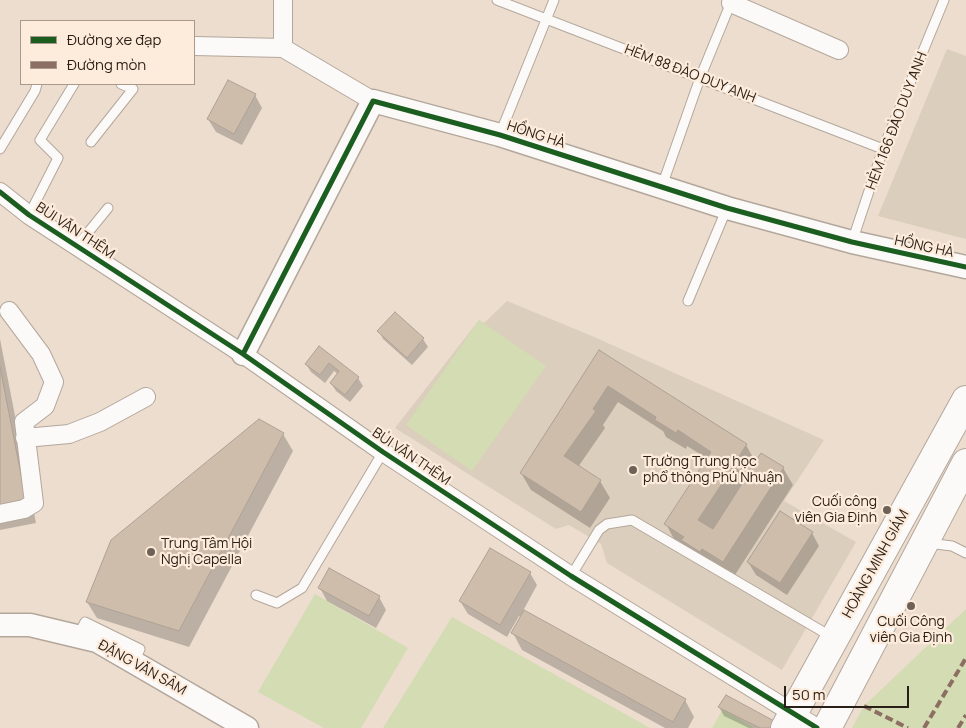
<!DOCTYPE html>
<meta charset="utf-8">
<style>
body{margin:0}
#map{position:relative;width:966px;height:728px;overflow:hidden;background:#ecddce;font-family:Manrope,sans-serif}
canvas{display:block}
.legend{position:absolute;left:20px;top:20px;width:175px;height:65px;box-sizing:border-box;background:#fdebdb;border:1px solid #a9998c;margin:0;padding:6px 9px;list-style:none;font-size:15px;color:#2a1f16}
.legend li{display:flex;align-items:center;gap:10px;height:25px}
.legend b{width:25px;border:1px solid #a9998c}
.scale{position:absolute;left:784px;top:686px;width:125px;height:22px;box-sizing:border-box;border:2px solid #2a1f16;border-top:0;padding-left:6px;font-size:15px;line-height:18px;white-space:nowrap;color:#2a1f16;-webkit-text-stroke:4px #fdebdb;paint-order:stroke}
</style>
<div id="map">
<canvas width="966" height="728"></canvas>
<ul class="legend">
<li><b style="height:6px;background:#1b5e20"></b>Đường xe đạp</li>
<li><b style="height:6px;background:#8d6e63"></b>Đường mòn</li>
</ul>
<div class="scale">50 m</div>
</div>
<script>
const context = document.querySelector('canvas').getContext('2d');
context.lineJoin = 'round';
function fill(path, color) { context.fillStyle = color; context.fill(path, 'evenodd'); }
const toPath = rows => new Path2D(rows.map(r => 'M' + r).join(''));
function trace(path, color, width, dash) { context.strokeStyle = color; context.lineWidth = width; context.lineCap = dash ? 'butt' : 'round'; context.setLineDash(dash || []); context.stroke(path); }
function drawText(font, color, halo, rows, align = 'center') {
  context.font = font + ' Manrope,sans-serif'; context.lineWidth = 4.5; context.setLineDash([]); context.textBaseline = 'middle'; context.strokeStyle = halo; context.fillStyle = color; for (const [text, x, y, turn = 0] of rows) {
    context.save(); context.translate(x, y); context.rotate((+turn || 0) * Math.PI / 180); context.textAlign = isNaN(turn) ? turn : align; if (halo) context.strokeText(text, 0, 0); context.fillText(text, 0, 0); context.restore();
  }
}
fill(toPath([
 [947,49,966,56,966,239,878,216],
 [507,301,592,336,824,440,784,501,856,542,782,670,607,563,601,544,569,525,556,529,395,428,479,320,484,323]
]), '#dccebc');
fill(toPath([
 [479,320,546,366,472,471,406,425],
 [315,594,408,648,361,728,324,728,258,692],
 [966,609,966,728,852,728,864,706],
 [452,617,559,677,650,728,383,728],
 [723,709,754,728,712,728]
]), '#d3dcb3');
fill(toPath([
 [255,95,262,108,242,145,216,132,208,119],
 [395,313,423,339,428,347,412,365,383,339,379,331],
 [0,339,36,523,0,530],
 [319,348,358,378,363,386,350,402,336,391,331,383,338,374,334,371,325,383,311,372,306,364],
 [599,352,746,445,756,463,783,468,793,485,733,578,675,541,666,524,708,459,687,446,686,449,666,437,663,431,618,402,603,425,605,428,578,467,600,481,610,498,590,528,531,490,521,473],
 [283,434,293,451,189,647,97,618,87,602],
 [812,533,819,546,787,595,756,575,748,562],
 [530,573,537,585,523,611,685,700,694,717,688,728,665,728,522,650,513,633,521,617,519,616,507,637,468,614,460,601],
 [320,588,379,597,386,610,376,628,327,601],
 [719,707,778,728,749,728,724,716]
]), '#0003');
const building = toPath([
 [228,80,256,94,234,134,207,119,228,80],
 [395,312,424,338,407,358,377,331,395,312],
 [319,346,359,377,345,395,330,383,339,371,329,363,320,375,305,364,319,346],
 [599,350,747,444,738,458,752,467,761,453,784,467,723,562,702,549,700,552,681,540,684,537,664,524,711,452,678,430,676,433,655,420,656,417,608,386,593,409,596,411,564,456,601,480,581,512,520,473,599,350],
 [733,467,747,476,713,529,698,520,733,467],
 [0,367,27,506,0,511,0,367],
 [259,419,284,433,179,631,86,602,111,540,259,419],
 [780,511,813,532,780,583,747,562,780,511],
 [490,548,531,572,500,625,459,601,490,548],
 [329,568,380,596,369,616,318,588,329,568],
 [524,610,686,699,673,722,511,633,524,610],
 [726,695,776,722,773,728,760,728,718,707,726,695]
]);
fill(building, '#cfbdab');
trace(building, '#ada195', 1);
const service = toPath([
 [497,0,883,149],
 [500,134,554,0],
 [91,142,133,89,121,84],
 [0,149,35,91,37,84],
 [662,186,700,78,732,0],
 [29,215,58,158,40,140,74,84],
 [852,242,883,149,944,0],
 [77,246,108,208],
 [688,301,727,208],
 [928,543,952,546,966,553],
 [571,576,599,530,607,524,632,520,832,637],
 [256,595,277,603,302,588,383,452],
 [77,637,85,622,140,649,134,662]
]);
const minor = toPath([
 [731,3,839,50],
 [194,46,283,48,373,101],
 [283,48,283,0],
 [0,192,29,215,243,354,383,452,571,576,817,728],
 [25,438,69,434,100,422,146,397],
 [0,514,24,509,34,503,24,422,45,406,54,382,41,354,9,311]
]);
const tertiary = toPath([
 [243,354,373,101,500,135,727,208,852,242,966,267],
 [0,625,30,625,97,641,247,728]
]);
const primary = toPath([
 [785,728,966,400],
 [827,728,966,463]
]);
trace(service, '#b3a79c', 11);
trace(minor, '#b3a79c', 20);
trace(tertiary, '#b3a79c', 25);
trace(primary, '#b3a79c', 30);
trace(service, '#fcfaf8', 9);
trace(minor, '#fcfaf8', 18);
trace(tertiary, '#fcfaf8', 22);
trace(primary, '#fcfaf8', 28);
trace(toPath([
 [864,706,908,728],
 [924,728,966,658],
 [958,728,966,715]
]), '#8d6e63', 4, [8, 4]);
trace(toPath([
 [0,192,29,215,243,354,383,452,571,576,817,728],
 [243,354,373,101,500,135,727,208,852,242,966,267]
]), '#1b5e20', 5);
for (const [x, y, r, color] of [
 [633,470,5,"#6e6256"],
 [887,510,5,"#6e6256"],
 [151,552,5,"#6e6256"],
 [911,606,5,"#6e6256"]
]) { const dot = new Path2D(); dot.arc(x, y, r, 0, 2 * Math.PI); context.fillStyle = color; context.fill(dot); trace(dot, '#fdebdb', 2); }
drawText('14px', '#2a1f16', '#fdebdb', [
 ["HẺM 88 ĐÀO DUY ANH",690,74,21],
 ["HẺM 166 ĐÀO DUY ANH",897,121,-69],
 ["HỒNG HÀ",536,135,18],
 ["BÙI VĂN THÊM",75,231,33],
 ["HỒNG HÀ",924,247,12],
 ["BÙI VĂN THÊM",411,457,34],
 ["HOÀNG MINH GIÁM",876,564,-61],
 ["ĐẶNG VĂN SÂM",142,668,29]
]);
drawText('14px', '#2a1f16', '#fdebdb', [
 ["Trường Trung học",643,462],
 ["phổ thông Phú Nhuận",643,478],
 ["Cuối công",877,502,"right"],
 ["viên Gia Định",877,518,"right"],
 ["Trung Tâm Hội",161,544],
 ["Nghị Capella",161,560],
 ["Cuối Công",911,622,"center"],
 ["viên Gia Định",911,638,"center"]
], 'left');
</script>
